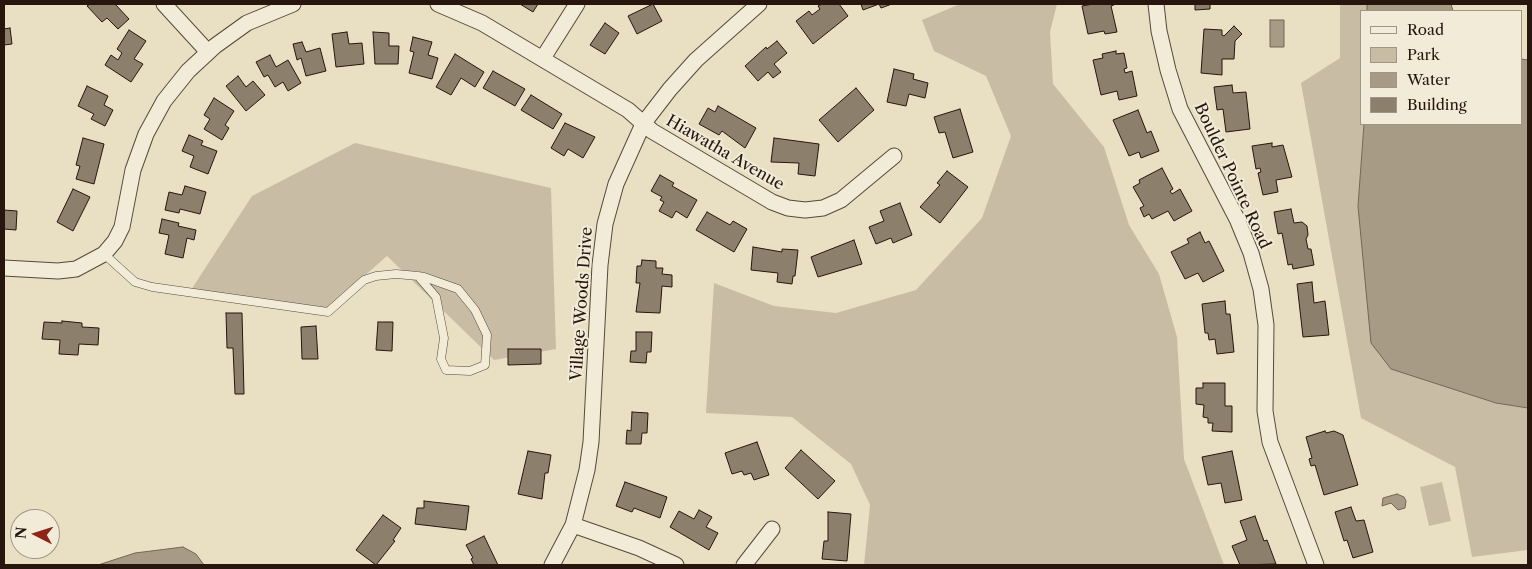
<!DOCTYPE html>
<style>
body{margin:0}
#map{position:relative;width:1532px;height:569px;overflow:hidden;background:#e9e0c3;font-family:"Libre Caslon Text",serif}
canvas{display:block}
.frame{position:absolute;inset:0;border:5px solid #28150d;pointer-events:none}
.legend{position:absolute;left:1360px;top:10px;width:162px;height:115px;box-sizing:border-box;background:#f1ebd8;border:1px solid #a19587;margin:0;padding:6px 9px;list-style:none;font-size:15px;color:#28150d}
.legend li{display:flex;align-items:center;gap:10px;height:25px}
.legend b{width:25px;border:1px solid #a19587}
.north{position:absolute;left:10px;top:509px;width:50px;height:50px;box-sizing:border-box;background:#f1ebd8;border:1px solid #a19587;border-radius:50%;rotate:275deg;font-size:14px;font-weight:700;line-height:20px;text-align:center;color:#28150d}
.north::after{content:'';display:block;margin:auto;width:18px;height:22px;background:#8f2418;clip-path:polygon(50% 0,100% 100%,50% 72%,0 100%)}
</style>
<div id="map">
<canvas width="1532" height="569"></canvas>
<div class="frame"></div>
<ul class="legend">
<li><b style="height:6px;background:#f1ebd8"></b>Road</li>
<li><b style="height:14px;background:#c8bda4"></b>Park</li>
<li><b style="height:14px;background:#a79b85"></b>Water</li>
<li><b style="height:14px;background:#8c7f6c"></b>Building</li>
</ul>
<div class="north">N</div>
</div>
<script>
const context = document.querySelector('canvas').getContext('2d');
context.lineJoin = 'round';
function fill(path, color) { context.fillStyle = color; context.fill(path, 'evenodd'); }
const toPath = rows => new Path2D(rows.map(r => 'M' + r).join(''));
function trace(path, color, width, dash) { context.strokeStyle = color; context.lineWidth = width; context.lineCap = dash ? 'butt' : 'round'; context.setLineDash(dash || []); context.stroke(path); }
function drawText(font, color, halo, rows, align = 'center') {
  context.font = font + ' "Libre Caslon Text",serif'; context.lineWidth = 4; context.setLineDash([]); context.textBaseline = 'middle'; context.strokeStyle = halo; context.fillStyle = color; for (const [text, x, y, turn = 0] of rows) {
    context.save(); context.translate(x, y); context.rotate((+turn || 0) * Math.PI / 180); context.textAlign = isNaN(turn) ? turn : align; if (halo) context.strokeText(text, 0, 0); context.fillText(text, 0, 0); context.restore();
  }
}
fill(toPath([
 [960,4,1057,4,1050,32,1053,84,1104,147,1129,225,1159,274,1177,337,1184,459,1224,565,864,565,870,505,851,464,792,417,706,413,714,283,774,306,836,313,916,290,982,218,1011,136,986,76,934,51,922,20],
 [1340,4,1367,4,1367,11,1361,11,1361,124,1364,124,1358,206,1423,379,1496,403,1528,408,1528,550,1472,557,1455,467,1361,418,1301,83,1340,58],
 [355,143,551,188,556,349,494,360,387,256,328,308,191,290,252,196],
 [1442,482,1451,521,1429,526,1420,487]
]), '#c8bda4');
const water = toPath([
 [1367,4,1451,4,1453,11,1367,11,1367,4],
 [1270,20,1284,20,1284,47,1270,47,1270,20],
 [1521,59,1528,60,1528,408,1496,403,1391,369,1371,343,1358,206,1364,124,1521,124,1521,59],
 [1397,494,1404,497,1406,501,1405,508,1398,510,1391,503,1382,506,1383,498,1397,494],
 [183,547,196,554,204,565,98,565,135,553,183,547]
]);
fill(water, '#a79b85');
trace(water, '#746555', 1);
const building = toPath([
 [90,4,115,4,129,19,118,29,107,18,102,22,87,6,90,4],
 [520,4,538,4,533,12,520,4],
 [653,4,662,21,637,34,628,16,653,4],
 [822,4,839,4,848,16,813,44,796,21,809,11,812,15,820,9,818,6,822,4],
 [861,4,892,4,881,8,879,4,863,10,861,4],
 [1093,4,1116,4,1111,6,1117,32,1105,34,1104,31,1088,34,1082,6,1093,4],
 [1195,4,1210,4,1210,9,1195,10,1195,4],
 [605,23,619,33,605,54,590,45,605,23],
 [1234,26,1242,34,1235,41,1234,59,1222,59,1222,75,1201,73,1204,29,1222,30,1222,35,1224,36,1234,26],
 [10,28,12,44,4,45,4,29,10,28],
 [129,30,146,41,134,59,143,64,131,82,105,65,111,55,118,60,122,53,117,49,129,30],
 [347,32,349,44,362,43,364,64,336,67,332,34,347,32],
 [373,32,389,33,389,46,399,46,398,64,375,64,373,32],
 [413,37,432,42,428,55,438,58,432,79,409,73,414,52,410,51,413,37],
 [777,41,787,53,774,64,781,72,773,78,768,72,758,81,745,66,766,47,767,49,777,41],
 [302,42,306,52,320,48,326,71,306,76,301,58,297,60,293,44,302,42],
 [1116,51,1116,54,1124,53,1127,68,1124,69,1125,73,1132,71,1137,96,1119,100,1117,91,1101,95,1093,60,1103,58,1102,54,1116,51],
 [455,54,484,72,475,87,461,78,451,95,436,87,455,54],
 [270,55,276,67,288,60,301,83,288,91,283,82,275,87,268,75,264,77,256,62,270,55],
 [894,69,914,74,913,79,928,83,925,98,909,94,906,106,887,102,894,69],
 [493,71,525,89,515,106,483,88,493,71],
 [238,76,246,87,253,81,265,95,246,111,226,86,238,76],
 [1232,85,1233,93,1246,92,1250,129,1226,132,1223,109,1217,110,1214,87,1232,85],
 [87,86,108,96,104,105,113,110,105,126,91,119,94,114,78,106,87,86],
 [856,88,874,110,838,142,819,120,856,88],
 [531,95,562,114,553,129,521,110,531,95],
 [214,98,234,111,225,125,229,128,222,140,204,129,210,119,204,115,214,98],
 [718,106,756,128,745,148,722,131,719,135,699,124,708,108,715,112,718,106],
 [960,109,973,152,953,158,945,132,939,133,934,117,960,109],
 [1138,110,1147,133,1151,131,1159,151,1141,158,1139,152,1129,156,1113,120,1138,110],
 [565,123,595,137,583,158,568,149,564,156,551,148,565,123],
 [189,135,203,141,201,145,217,151,208,174,190,167,194,156,182,151,189,135],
 [83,138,104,144,94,184,76,179,80,166,76,165,83,138],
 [774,138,819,144,815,176,798,174,799,163,771,162,774,138],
 [1272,143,1272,147,1283,145,1292,177,1276,180,1278,192,1263,195,1258,173,1261,172,1260,168,1256,169,1252,146,1272,143],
 [1162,168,1173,189,1170,191,1172,194,1180,189,1192,211,1174,221,1168,211,1152,219,1149,214,1144,217,1140,208,1144,206,1133,187,1140,183,1139,180,1162,168],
 [947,171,968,187,940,223,920,207,940,185,937,183,947,171],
 [660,175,674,183,672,186,697,200,687,218,676,211,672,218,659,211,664,202,660,200,662,197,651,191,660,175],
 [185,186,206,192,200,214,180,209,179,213,165,210,169,192,182,195,185,186],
 [73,189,90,197,73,231,57,222,73,189],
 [900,203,912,235,893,243,891,238,876,244,869,227,884,221,880,211,900,203],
 [1291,209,1294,223,1302,222,1307,226,1308,235,1306,239,1308,249,1311,249,1314,265,1293,269,1292,264,1288,265,1282,233,1278,234,1274,212,1291,209],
 [4,210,17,211,16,230,4,229,4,210],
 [707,212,730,225,733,221,747,229,734,252,696,230,707,212],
 [162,219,179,223,178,226,196,230,194,240,187,238,183,258,165,254,169,235,159,233,162,219],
 [1200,232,1205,243,1209,241,1224,271,1203,282,1198,273,1185,279,1171,252,1189,243,1187,239,1200,232],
 [854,240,862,264,818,277,811,257,854,240],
 [753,247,782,252,782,249,798,250,795,276,793,276,792,284,777,282,778,273,751,270,753,247],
 [642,260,656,261,656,268,663,268,662,274,672,275,672,287,662,286,660,313,636,312,640,283,636,283,637,266,641,266,642,260],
 [1312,282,1314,303,1325,301,1329,335,1303,337,1297,284,1312,282],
 [1225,301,1226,314,1230,314,1234,352,1217,354,1215,339,1209,340,1208,333,1205,333,1202,304,1225,301],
 [226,313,242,313,244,394,235,394,233,348,227,348,226,313],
 [62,321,82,323,82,327,99,328,98,345,79,344,78,355,59,354,60,340,42,339,44,322,62,323,62,321],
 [378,322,393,322,392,351,376,350,378,322],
 [316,326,318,359,302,359,301,327,316,326],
 [636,332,652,332,651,352,647,352,646,363,630,362,631,351,636,351,636,332],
 [508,349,541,349,541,364,508,365,508,349],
 [1203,383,1225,383,1225,406,1232,406,1232,432,1212,431,1213,423,1208,423,1208,418,1203,417,1204,405,1196,404,1196,388,1203,388,1203,383],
 [632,412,648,413,647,433,642,433,641,444,626,444,627,430,631,431,632,412],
 [1325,431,1326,433,1334,431,1343,435,1358,485,1324,495,1315,465,1311,466,1309,459,1312,458,1306,437,1325,431],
 [757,442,769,475,754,480,751,473,744,475,742,471,732,474,725,453,757,442],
 [801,450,835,481,818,499,785,468,801,450],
 [528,451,551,455,548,473,545,473,542,499,518,494,528,451],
 [1232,451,1242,500,1225,503,1221,483,1208,485,1202,457,1232,451],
 [625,482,667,497,660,518,634,508,632,512,616,506,625,482],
 [424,501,469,506,466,530,415,524,417,508,424,508,424,501],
 [1351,507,1356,521,1364,520,1373,552,1353,558,1347,540,1344,541,1335,512,1351,507],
 [699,510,712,517,706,527,718,533,709,550,670,527,679,511,694,519,699,510],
 [828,512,851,514,847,561,822,559,824,541,828,541,828,512],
 [383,515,401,528,393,540,395,541,376,565,356,550,383,515],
 [1255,516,1264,541,1267,540,1276,564,1240,565,1232,546,1247,540,1240,521,1255,516],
 [484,536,498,565,474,565,471,559,473,558,466,545,484,536]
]);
fill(building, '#8c7f6c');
trace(building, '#28150d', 1);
const lane = toPath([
 [104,254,135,282,152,287,328,312,364,280,376,276,396,274,418,276,424,277,458,289,475,310,487,335,485,365,470,371,446,370,441,359,444,338,436,297,418,276]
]);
const street = toPath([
 [164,4,208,52],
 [438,4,482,23,628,110,652,131,772,202,788,208,805,210,823,208,841,200,894,156],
 [1156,4,1159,31,1168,70,1180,109,1237,219,1251,253,1261,289,1266,325,1265,411,1270,442,1316,565],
 [543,58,577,4],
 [4,268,58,271,76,269,104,254,115,241,122,227,133,170,146,134,164,101,188,71,215,46,247,23,293,4],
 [573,525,639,548,676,565],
 [552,565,573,525,587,470,591,442,600,265,605,224,616,184,643,124,670,89,696,60,759,4],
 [744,565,772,529]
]);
trace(lane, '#58483a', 9);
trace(street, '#58483a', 17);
trace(lane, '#f1ebd8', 8);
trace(street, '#f1ebd8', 15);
drawText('16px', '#28150d', '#f1ebd8', [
 ["Hiawatha Avenue",725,153,30],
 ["Boulder Pointe Road",1232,176,65],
 ["Village Woods Drive",582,304,-86]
]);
</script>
